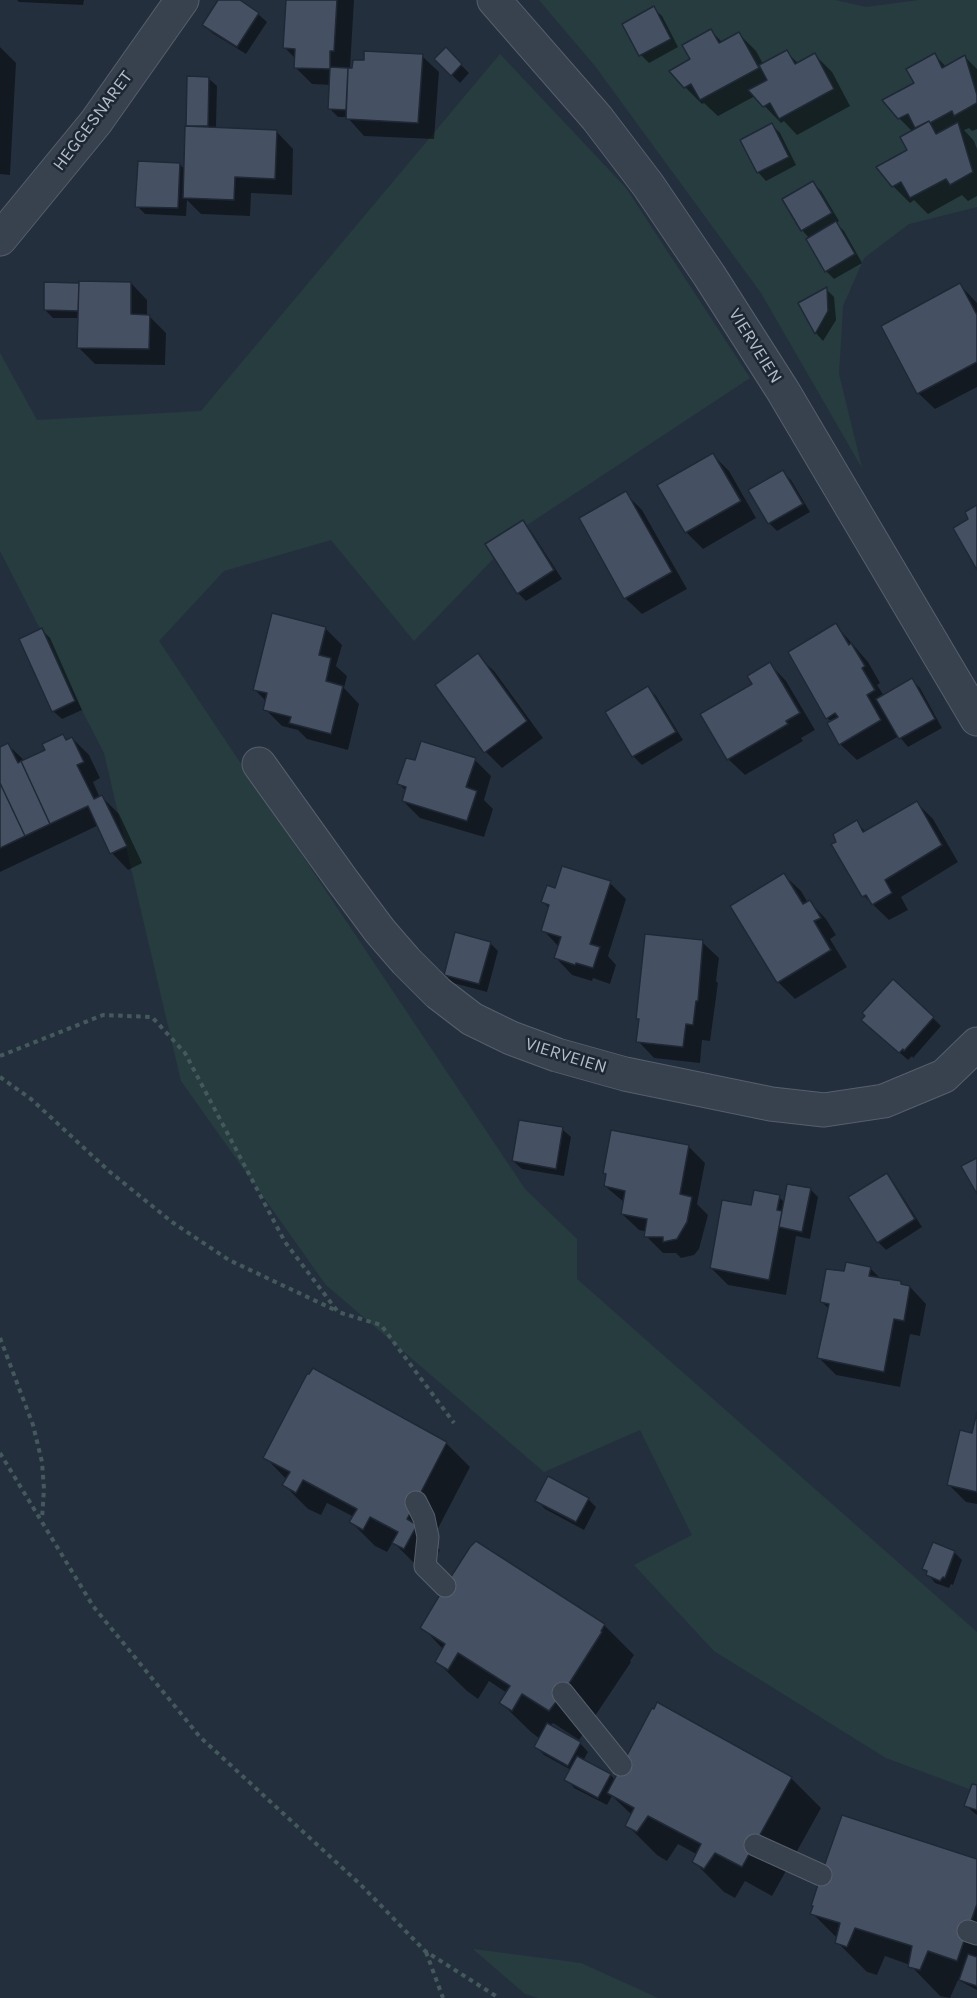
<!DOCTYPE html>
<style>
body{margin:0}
canvas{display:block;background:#242f3e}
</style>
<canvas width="977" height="1998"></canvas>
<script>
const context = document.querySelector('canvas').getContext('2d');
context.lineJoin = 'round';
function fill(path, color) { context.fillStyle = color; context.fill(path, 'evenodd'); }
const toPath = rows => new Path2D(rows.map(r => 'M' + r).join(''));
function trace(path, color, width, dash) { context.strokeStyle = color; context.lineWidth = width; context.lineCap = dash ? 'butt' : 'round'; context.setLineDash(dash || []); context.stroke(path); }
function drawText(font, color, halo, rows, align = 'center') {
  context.font = font + ' Karla,sans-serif'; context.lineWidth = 5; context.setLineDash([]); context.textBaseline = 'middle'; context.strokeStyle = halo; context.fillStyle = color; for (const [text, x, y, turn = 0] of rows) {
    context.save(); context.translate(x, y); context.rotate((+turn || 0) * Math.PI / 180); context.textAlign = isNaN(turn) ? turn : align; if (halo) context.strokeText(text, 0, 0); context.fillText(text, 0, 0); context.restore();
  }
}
fill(toPath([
 [539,0,835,0,866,7,919,0,977,0,977,207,909,224,864,258,843,306,839,374,862,468,761,293,595,66],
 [500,54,626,188,750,378,524,527,414,641,331,540,224,571,159,641,525,1189,577,1239,577,1279,977,1632,977,1792,886,1758,714,1651,634,1565,692,1535,640,1430,544,1472,326,1285,181,1081,104,753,0,551,0,353,37,420,201,411],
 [473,1949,581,1963,658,1998,538,1998,525,1994]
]), '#263c3f');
fill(toPath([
 [17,0,84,0,83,5,19,2],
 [220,0,237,0,258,14,267,22,246,54,212,33,204,24],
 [287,0,354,0,350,69,422,56,439,72,434,139,364,136,347,117,338,117,330,109,331,85,312,84,295,67,296,59,285,48],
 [653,8,662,16,678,47,649,63,641,55,624,25],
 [711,31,723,43,739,34,756,51,763,64,786,52,799,64,815,55,832,72,850,106,797,135,784,121,781,123,755,96,718,116,704,103,702,104,685,87,692,60],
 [0,47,16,63,10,175,0,174],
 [446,50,469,73,460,83,436,59],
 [935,55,946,67,965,57,977,69,977,129,972,131,969,128,964,130,974,141,977,149,977,196,968,201,962,195,928,214,914,200,910,203,893,186,909,151,912,131,899,118,916,84],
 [188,78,208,78,217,86,216,128,277,132,293,149,292,195,251,193,250,216,201,214,187,200,186,216,145,214,137,206,180,164,185,170],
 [772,125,780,133,796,165,766,181,758,172],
 [813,183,821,191,839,221,836,223,844,231,862,263,834,279,826,271,810,239,802,230],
 [46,283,131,283,147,300,147,316,150,317,166,333,165,365,95,364,78,347,79,318,53,318,45,310],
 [960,285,977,303,977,387,935,409,918,393],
 [826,289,834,297,836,320,823,341,816,333,800,304],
 [713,455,729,471,756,518,703,549,686,532,659,486],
 [782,471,791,480,810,512,777,531,769,523,750,491],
 [625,493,642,510,687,589,642,614,625,598],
 [523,522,531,531,562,579,526,601,518,593],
 [836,625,868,662,880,683,877,685,884,696,912,680,920,688,942,728,908,747,899,736,857,760,840,744,832,722,827,718],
 [325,628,342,645,336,666,347,676,344,688,359,704,348,750,307,739,298,730,282,726,265,709,267,702,254,689],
 [42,630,50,638,82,710,62,719,53,711],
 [477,655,494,671,543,738,502,768,486,752],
 [770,664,786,681,815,730,801,738,803,741,745,775,728,759,754,684],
 [648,688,656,696,683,740,642,765,633,756,607,712],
 [62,736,67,741,72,738,89,755,100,778,93,782,100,798,102,797,119,814,142,863,128,870,112,853,99,825,0,872,0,749,8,745,25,761,47,751],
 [475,760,491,776,484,800,493,809,484,837,420,818,403,801,407,792,399,784,416,762],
 [917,803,933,819,958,862,901,897,908,910,889,920,864,896,833,845,856,822,866,832],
 [784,875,801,891,808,903,810,902,826,919,836,935,830,939,847,967,795,999,778,982],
 [610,883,626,899,608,956,616,965,610,984,593,978,592,981,572,975,556,958,559,947,543,930,550,909,543,902,556,890],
 [702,942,719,958,716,981,718,983,710,1041,702,1040,700,1063,654,1058,638,1041,640,1021,637,1019],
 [490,943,498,951,487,992,453,983,445,974],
 [933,1018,941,1026,913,1058,912,1056,908,1060,872,1028],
 [562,1129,571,1137,564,1176,522,1169,513,1161],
 [688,1146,705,1163,697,1204,708,1215,699,1249,694,1255,681,1258,676,1253,663,1253,646,1236,647,1232,639,1230,622,1214,625,1203,605,1186,607,1176,605,1173],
 [886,1175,894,1183,922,1227,886,1250,878,1242],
 [810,1189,818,1197,810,1239,796,1236,786,1295,728,1285,711,1268,752,1207,779,1197,785,1203],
 [870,1268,881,1279,900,1282,904,1286,910,1287,926,1304,920,1336,910,1334,900,1387,836,1375,819,1358,829,1309,821,1301],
 [313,1370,446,1443,470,1467,431,1542,440,1550,428,1572,417,1566,393,1542,387,1552,375,1546,351,1522,354,1517,327,1503,321,1515,308,1509,284,1485,287,1480,265,1457,267,1449],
 [977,1419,977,1504,966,1502,949,1485,973,1435],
 [588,1499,596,1507,584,1530,545,1509,537,1501],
 [954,1552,962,1560,953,1585,951,1584,949,1588,935,1583,924,1569],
 [604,1625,634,1655,630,1661,631,1662,579,1740,553,1723,550,1727,580,1743,588,1752,583,1761,611,1775,615,1780,791,1778,821,1808,772,1896,745,1881,735,1898,724,1892,694,1862,698,1855,678,1844,667,1861,657,1855,627,1825,632,1815,612,1796,607,1805,574,1788,566,1779,571,1770,544,1755,536,1747,540,1739,531,1732,501,1703,507,1693,489,1681,478,1699,467,1691,437,1662,443,1649,422,1627],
 [977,1787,977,1815,966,1806],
 [977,1860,977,1990,958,1980,950,1998,940,1996,910,1965,885,1956,877,1975,867,1972,837,1942,838,1939,812,1913,814,1907,813,1906]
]), '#0007');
const building = toPath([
 [218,0,240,0,259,13,237,47,202,25,218,0],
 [286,0,337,0,334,51,330,51,330,69,294,68,295,49,283,48,286,0],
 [654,6,671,39,639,56,622,24,654,6],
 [711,29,719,43,739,32,759,68,700,100,691,84,684,88,669,71,690,59,682,45,711,29],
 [446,47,462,64,451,76,434,59,446,47],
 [787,50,795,64,815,53,834,89,779,119,770,103,763,107,748,90,767,80,759,65,787,50],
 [364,51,423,54,418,123,346,119,348,68,352,68,353,60,364,60,364,51],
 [935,53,942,68,965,55,977,95,977,103,954,116,952,111,930,123,929,121,915,128,908,114,898,119,882,100,914,83,906,69,935,53],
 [330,67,348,68,346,110,328,109,330,67],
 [187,76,209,77,208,126,186,126,187,76],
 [929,121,936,134,958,122,973,172,950,185,946,179,910,198,901,182,892,187,876,167,907,150,900,137,929,121],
 [772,123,789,157,757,173,740,140,772,123],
 [185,126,277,130,275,179,235,177,234,200,183,198,185,126],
 [138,161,180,163,178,208,135,207,138,161],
 [813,181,832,213,801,231,782,199,813,181],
 [836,221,855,254,825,272,806,239,836,221],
 [79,281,131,282,131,314,150,315,149,349,77,348,79,281],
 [44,282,79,283,78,311,44,310,44,282],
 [960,283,977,315,977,362,917,394,881,326,960,283],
 [827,287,828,311,815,334,798,303,827,287],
 [713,453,741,501,685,533,657,485,713,453],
 [783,470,803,504,768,524,748,490,783,470],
 [626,491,672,572,624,599,579,518,626,491],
 [977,505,977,570,953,528,968,519,965,512,977,505],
 [523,520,554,570,517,594,485,544,523,520],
 [272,613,326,627,319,655,331,658,326,681,343,686,331,734,289,723,291,717,263,710,267,693,253,690,272,613],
 [836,623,849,645,851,643,865,666,862,668,875,690,867,695,881,720,839,745,827,723,838,717,835,713,826,719,788,652,836,623],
 [42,628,75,701,52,712,19,639,42,628],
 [478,653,527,721,484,753,435,685,478,653],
 [770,662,800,713,786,721,788,724,727,760,700,714,752,684,747,676,770,662],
 [912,678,935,719,899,739,876,699,912,678],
 [648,686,676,732,632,757,605,712,648,686],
 [63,734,66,740,72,737,84,762,77,765,94,799,102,795,127,846,110,854,88,806,50,824,21,761,45,750,42,744,63,734],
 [421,741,476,758,466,787,477,791,467,821,402,801,406,787,397,784,406,758,415,760,421,741],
 [8,743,18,763,21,761,50,824,25,836,0,783,0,747,8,743],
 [0,783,25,836,0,848,0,783],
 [917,801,942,845,885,880,892,893,872,905,866,895,862,897,831,844,836,842,833,834,857,820,863,832,917,801],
 [562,866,611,881,590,944,600,947,593,968,576,963,575,965,554,958,561,937,541,931,549,905,541,902,547,885,555,888,562,866],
 [784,873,803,904,810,900,821,918,814,921,831,950,777,983,730,906,784,873],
 [455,932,491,942,479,984,444,975,455,932],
 [645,934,703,940,698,1001,696,1001,693,1025,686,1024,683,1047,636,1042,639,1019,636,1019,645,934],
 [893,979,934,1017,904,1051,903,1049,899,1053,861,1020,865,1016,862,1013,893,979],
 [519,1120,563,1127,556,1169,512,1161,519,1120],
 [611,1130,689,1145,680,1194,692,1197,687,1222,677,1239,663,1242,663,1237,644,1237,647,1219,621,1214,625,1191,604,1186,606,1174,603,1173,611,1130],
 [977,1158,977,1194,961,1166,977,1158],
 [887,1173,915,1219,877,1243,848,1197,887,1173],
 [787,1184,811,1188,802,1232,779,1227,787,1184],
 [754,1190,780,1195,777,1210,782,1211,769,1280,710,1268,722,1200,751,1205,754,1190],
 [846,1262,871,1267,869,1276,901,1281,901,1284,910,1286,904,1321,894,1319,884,1372,817,1358,829,1304,820,1302,826,1269,844,1271,846,1262],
 [313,1368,447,1442,407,1519,417,1525,404,1549,392,1543,398,1532,370,1517,363,1530,349,1522,357,1509,303,1480,296,1493,282,1485,290,1472,263,1458,307,1374,309,1374,313,1368],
 [977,1412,977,1492,947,1485,960,1430,972,1433,977,1412],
 [548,1476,589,1498,576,1522,535,1501,548,1476],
 [476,1541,605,1624,601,1631,602,1632,563,1693,549,1711,522,1694,512,1711,499,1703,510,1686,458,1653,448,1670,435,1662,445,1644,420,1628,445,1586,470,1547,476,1541],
 [933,1542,955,1551,945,1578,943,1577,940,1581,926,1575,927,1571,922,1569,933,1542],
 [657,1702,792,1777,742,1867,715,1853,704,1869,692,1862,701,1844,648,1816,637,1832,625,1826,634,1808,607,1793,652,1708,654,1709,657,1702],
 [547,1723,581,1742,568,1766,534,1747,547,1723],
 [577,1756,611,1774,598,1798,564,1780,577,1756],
 [972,1784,977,1785,977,1810,964,1806,972,1784],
 [842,1815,977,1859,977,1904,957,1961,928,1951,920,1970,908,1967,912,1946,855,1928,847,1947,835,1943,840,1923,810,1914,813,1906,811,1906,821,1875,842,1815],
 [968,1954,977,1957,977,1986,959,1980,968,1954]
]);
fill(building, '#455162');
trace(building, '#1f2835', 1.5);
const service = toPath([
 [416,1502,424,1518,428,1537,425,1566,445,1586],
 [563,1693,621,1765],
 [755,1845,821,1875],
 [968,1931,977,1934]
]);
const minor = toPath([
 [494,0,597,118,648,185,709,275,783,391,977,719],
 [0,239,96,122,182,0],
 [259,764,342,880,380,931,406,961,438,993,472,1019,511,1038,557,1055,625,1074,771,1104,824,1110,884,1101,944,1076,977,1044]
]);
trace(service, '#565f6c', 23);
trace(minor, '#565f6c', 35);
trace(toPath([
 [0,1056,103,1015,152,1017,185,1053,285,1242,338,1312,381,1325,454,1423],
 [0,1077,31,1099,110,1172,172,1222,229,1260,337,1311],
 [0,1338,33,1425,42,1462,44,1489,42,1519],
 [0,1453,93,1606,200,1737,361,1885,425,1951,499,1998],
 [426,1952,443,1998]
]), '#44595c', 4, [4.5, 4.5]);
trace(service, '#38414e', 21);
trace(minor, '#38414e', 33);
drawText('18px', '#b4bcc9', '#1d2633', [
 ["HEGGESNARET",93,121,-53],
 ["VIERVEIEN",755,346,58],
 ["VIERVEIEN",566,1056,17]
]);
</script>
